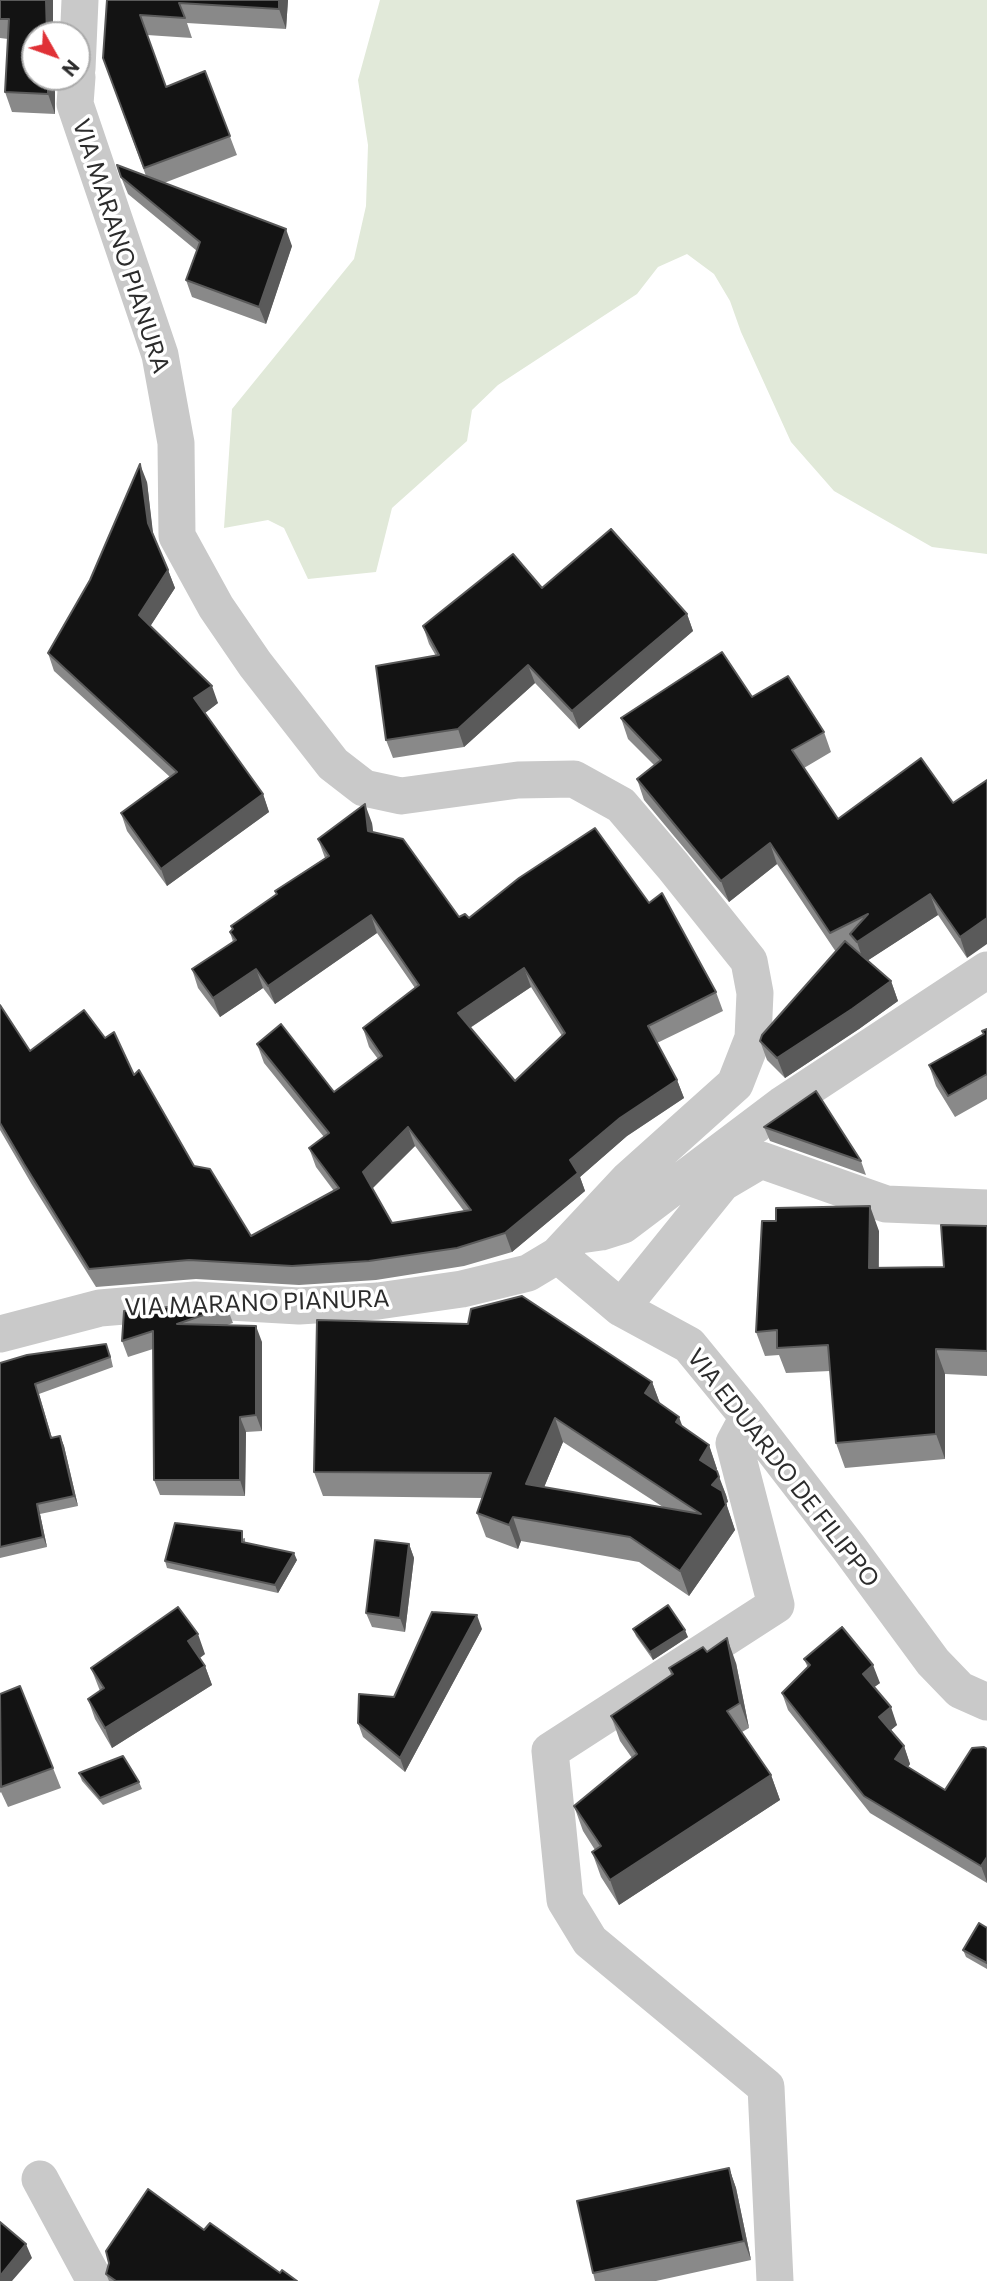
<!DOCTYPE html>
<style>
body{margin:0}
#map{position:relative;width:987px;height:2281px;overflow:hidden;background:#fff;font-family:Commissioner,sans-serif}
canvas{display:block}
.north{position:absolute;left:21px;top:21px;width:70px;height:70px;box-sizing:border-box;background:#fff;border:2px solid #ababab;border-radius:50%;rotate:130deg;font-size:19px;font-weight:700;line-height:28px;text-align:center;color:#2c2c2c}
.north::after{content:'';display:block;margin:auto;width:24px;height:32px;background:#e03136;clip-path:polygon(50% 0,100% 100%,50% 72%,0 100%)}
</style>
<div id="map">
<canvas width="987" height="2281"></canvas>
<div class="north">N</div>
</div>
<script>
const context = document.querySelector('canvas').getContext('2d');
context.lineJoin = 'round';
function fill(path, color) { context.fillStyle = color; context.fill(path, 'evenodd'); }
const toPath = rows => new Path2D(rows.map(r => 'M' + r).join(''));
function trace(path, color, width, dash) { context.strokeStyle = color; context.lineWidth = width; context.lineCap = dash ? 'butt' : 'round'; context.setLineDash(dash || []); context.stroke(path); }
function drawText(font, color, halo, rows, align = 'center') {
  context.font = font + ' Commissioner,sans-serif'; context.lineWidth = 7; context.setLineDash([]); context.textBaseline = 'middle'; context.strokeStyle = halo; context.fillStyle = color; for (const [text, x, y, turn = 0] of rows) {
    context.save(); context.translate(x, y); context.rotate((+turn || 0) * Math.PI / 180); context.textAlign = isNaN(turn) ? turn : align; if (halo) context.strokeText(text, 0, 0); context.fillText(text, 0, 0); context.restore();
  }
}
fill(toPath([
 [380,0,987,0,987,554,932,547,834,491,791,442,741,332,730,301,714,274,687,254,658,267,637,294,498,385,472,410,467,441,392,508,376,572,308,579,284,528,268,520,224,528,232,409,354,259,366,206,368,145,358,80]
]), '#e1e9d9');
trace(toPath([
 [77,69,80,0],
 [580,1235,601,1232,623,1225,782,1105,987,970],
 [558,1255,621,1308,689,1345,748,1417,849,1548,933,1662,960,1690,987,1702],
 [621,1308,722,1183,761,1160,886,1204,987,1208],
 [0,1334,100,1308,195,1300,299,1306,378,1301,462,1289,528,1273,558,1255,629,1179,735,1084,753,1038,755,993,749,961,673,866,621,805,574,779,518,780,401,796,364,788,333,764,255,664,216,607,177,536,176,443,160,355,75,104,77,77],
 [748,1417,734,1443,776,1605,550,1751,565,1900,590,1941,766,2087,775,2281],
 [40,2179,95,2281]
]), '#c9c9c9', 37);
fill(toPath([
 [0,0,53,0,53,35,35,35,55,77,55,114,12,112,5,92,8,39,0,38],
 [107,0,288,0,286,29,187,23,192,38,147,35,166,87,205,71,237,155,164,183,292,246,266,324,192,297,186,280,197,251,128,194,121,177,146,176,103,58],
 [147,482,153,536,168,570,175,588,150,626,218,703,205,713,263,794,269,812,167,886,127,831,121,813,170,777,54,671,48,653],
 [542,588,687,614,693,631,579,729,535,683,464,747,393,758,386,740,436,656,429,644,423,626],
 [752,697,824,732,831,752,804,768,838,819,921,758,967,958,938,915,868,960,891,981,898,1001,859,1029,785,1078,767,1060,760,1041,836,952,777,864,729,902,644,800,637,779,654,765,628,739,621,718],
 [372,823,373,832,459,917,469,918,649,903,716,992,723,1011,657,1043,677,1080,684,1098,627,1136,580,1177,585,1191,512,1252,464,1266,376,1280,299,1285,196,1279,96,1287,31,1183,0,1130,0,1005,30,1051,134,1075,194,1166,251,1236,334,1191,316,1167,309,1148,324,1137,264,1063,257,1044,334,1092,378,1059,369,1047,363,1028,415,988,377,933,275,1004,263,988,220,1017,198,988,192,969,233,942,230,932,276,894,275,891,325,858,318,839],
 [531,987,562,1036,515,1081,470,1028],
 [415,1146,464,1211,392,1223,372,1188],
 [987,1029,987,1099,955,1117,936,1086,929,1065,983,1034],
 [764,1127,861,1161,866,1175,770,1141],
 [987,1226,987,1376,945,1374,945,1459,845,1468,836,1443,830,1371,786,1373,779,1355,765,1356,756,1332,879,1231,879,1268,944,1267],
 [227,1307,233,1323,227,1325,262,1342,262,1431,246,1432,245,1496,160,1495,154,1480,153,1349,128,1357,122,1341],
 [110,1354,113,1367,39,1394,52,1438,60,1436,64,1446,78,1506,40,1514,47,1547,0,1558,0,1363],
 [652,1382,660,1404,683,1427,709,1445,717,1469,716,1471,726,1495,728,1502,726,1503,735,1530,689,1596,639,1562,521,1541,518,1549,486,1537,477,1513,483,1498,323,1496,314,1472],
 [563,1442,663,1507,544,1487],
 [245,1538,245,1543,297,1560,278,1593,167,1568,165,1561],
 [409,1544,414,1558,405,1632,372,1627,366,1613],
 [482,1629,405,1772,363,1737,358,1723,394,1697],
 [633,1629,688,1637,653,1660,636,1636],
 [707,1652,736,1663,749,1728,742,1732,771,1775,780,1800,619,1905,601,1877,592,1852,595,1850,583,1831,574,1806,632,1758,620,1741,611,1716,671,1675,669,1668],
 [205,1654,200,1658,205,1666,212,1685,112,1748,95,1719,88,1699,100,1691,91,1668],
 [804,1659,880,1683,874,1687,897,1725,891,1730,904,1746,910,1764,908,1767,945,1790,987,1749,987,1883,870,1813,788,1710,782,1693,808,1668],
 [0,1694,53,1768,61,1788,8,1807,1,1792,0,1793],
 [79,1773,139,1782,142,1789,103,1805,82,1781],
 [987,1928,987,1969,966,1957,963,1950],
 [729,2168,736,2188,751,2260,656,2281,595,2281,593,2273],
 [204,2230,280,2273,297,2281,109,2281,106,2274]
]), '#898989');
fill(toPath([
 [46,0,53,0,53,35,47,35],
 [279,0,288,0,286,29,279,9],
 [48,77,55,77,55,114,48,94],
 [286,229,292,246,266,324,259,307],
 [140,464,147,482,154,541,148,523],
 [168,570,175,588,146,633,139,615],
 [687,614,693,631,579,729,572,711],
 [528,665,535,683,464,747,458,729],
 [212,686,218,703,201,716,194,698],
 [263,794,269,812,167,886,161,869],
 [365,804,372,823,375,849,368,831],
 [770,843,777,864,729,902,721,881],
 [930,894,938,915,864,963,857,942],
 [371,915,377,933,275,1004,268,986],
 [987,918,987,944,967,958,960,937],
 [524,968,531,987,465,1031,458,1013],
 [256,969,263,988,220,1017,213,998],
 [891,981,898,1001,859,1029,785,1078,777,1058],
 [677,1080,684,1098,627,1136,580,1177,585,1191,512,1252,505,1233,570,1160,620,1118],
 [408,1127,415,1146,370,1191,363,1172],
 [870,1206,879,1231,878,1293,869,1268],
 [256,1326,262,1342,262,1431,256,1415],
 [936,1349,945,1374,945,1459,936,1434],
 [652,1382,661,1406,645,1393],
 [240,1417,246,1432,245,1496,240,1480],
 [679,1417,688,1441,676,1422],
 [555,1418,563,1442,535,1509,526,1484],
 [60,1436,64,1446,78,1506,74,1496],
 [709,1445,717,1469,709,1484,700,1460],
 [717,1471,726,1495,728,1502,726,1503,735,1530,689,1596,680,1571],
 [37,1504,40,1514,47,1547,43,1537],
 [513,1517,521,1541,518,1549,509,1525],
 [409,1544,414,1558,405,1632,400,1618],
 [294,1553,297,1560,278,1593,275,1585],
 [477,1615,482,1629,405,1772,400,1758],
 [685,1630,688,1637,653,1660,650,1652],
 [198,1634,205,1654,195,1661,188,1641],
 [727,1638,736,1663,749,1728,740,1703],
 [873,1665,880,1683,869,1691,863,1674],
 [205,1666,212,1685,112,1748,105,1728],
 [891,1707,897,1725,886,1734,879,1717],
 [904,1746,910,1764,901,1777,895,1759],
 [771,1775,780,1800,619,1905,610,1880],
 [987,1857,987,1882,981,1866],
 [729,2168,736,2188,751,2260,744,2241],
 [26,2244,32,2258,12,2281,0,2281,0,2276]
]), '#5a5a5a');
const building = toPath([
 [0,0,46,0,47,35,35,35,35,77,48,77,48,94,5,92,9,19,0,19,0,0],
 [107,0,279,0,279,9,179,3,185,18,140,15,166,87,205,71,230,136,144,168,103,58,107,0],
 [117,165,286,229,259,307,186,280,200,242,121,177,117,165],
 [140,464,148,523,168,570,139,615,212,686,194,698,263,794,161,869,121,813,177,772,48,653,90,580,140,464],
 [611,529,687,614,572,711,528,665,458,729,386,740,376,666,439,655,423,626,513,554,542,588,611,529],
 [722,652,752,697,788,676,824,732,792,750,838,819,921,758,953,803,987,780,987,918,960,937,930,894,857,942,850,934,868,914,830,933,770,843,721,881,637,779,661,760,621,718,722,652],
 [365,804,368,831,403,839,459,917,465,914,469,918,519,878,595,828,649,903,662,893,716,992,648,1026,677,1080,620,1118,570,1160,578,1173,505,1233,457,1248,369,1261,292,1266,189,1260,89,1269,24,1164,0,1123,0,1005,30,1051,84,1010,105,1038,114,1032,134,1075,139,1070,194,1166,210,1169,251,1236,339,1188,309,1148,329,1133,257,1044,281,1024,334,1092,382,1056,363,1028,419,985,371,915,268,986,256,969,213,998,192,969,236,940,230,932,233,929,231,926,277,894,275,891,329,856,318,839,365,804],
 [524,968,565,1033,515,1081,458,1013,524,968],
 [408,1127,471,1210,392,1223,363,1172,408,1127],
 [845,941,891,981,852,1009,777,1058,760,1041,762,1035,845,941],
 [987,1029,987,1074,948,1096,929,1065,984,1034,982,1031,987,1029],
 [816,1091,861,1161,764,1127,816,1091],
 [870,1206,869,1268,944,1267,941,1225,987,1226,987,1351,936,1349,936,1434,836,1443,828,1345,777,1348,777,1330,756,1332,762,1221,776,1221,776,1208,870,1206],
 [522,1296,652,1382,645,1393,679,1417,676,1422,709,1445,700,1460,717,1471,719,1477,712,1485,722,1491,726,1505,680,1571,630,1537,513,1517,509,1525,477,1513,491,1473,314,1472,317,1320,468,1324,471,1309,522,1296],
 [555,1418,701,1514,526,1484,555,1418],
 [190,1305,227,1307,177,1324,256,1326,256,1415,240,1417,240,1480,154,1480,153,1331,122,1341,124,1311,190,1305],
 [106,1344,110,1357,35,1384,51,1438,60,1436,74,1496,37,1504,43,1537,0,1547,0,1363,27,1355,106,1344],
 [175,1523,242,1531,242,1542,294,1553,275,1585,165,1561,175,1523],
 [375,1540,409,1544,400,1618,366,1613,375,1540],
 [668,1605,685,1630,650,1652,633,1629,668,1605],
 [178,1607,198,1634,188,1641,205,1666,105,1728,88,1699,104,1688,91,1668,178,1607],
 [432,1612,477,1615,400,1758,358,1723,359,1694,394,1697,432,1612],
 [842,1627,873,1665,863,1674,891,1707,879,1717,904,1746,895,1759,945,1790,972,1748,984,1747,987,1749,987,1857,981,1866,864,1796,782,1693,810,1665,804,1659,842,1627],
 [727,1638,740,1703,727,1711,771,1775,610,1880,592,1852,601,1846,574,1806,637,1754,611,1716,673,1674,669,1668,703,1647,707,1652,727,1638],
 [20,1686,53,1768,1,1787,0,1694,20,1686],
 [123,1756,139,1782,100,1798,79,1773,123,1756],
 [979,1923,987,1928,987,1963,963,1950,979,1923],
 [729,2168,744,2241,593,2273,577,2201,729,2168],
 [148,2189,204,2230,210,2223,280,2273,282,2270,297,2281,116,2281,106,2274,109,2263,106,2251,148,2189],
 [0,2222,26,2244,0,2276,0,2222]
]);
fill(building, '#131313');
trace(building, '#5a5a5a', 2);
drawText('24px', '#2c2c2c', '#fff', [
 ["VIA MARANO PIANURA",121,246,72],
 ["VIA MARANO PIANURA",257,1303,-2],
 ["VIA EDUARDO DE FILIPPO",783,1468,52]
]);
</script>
